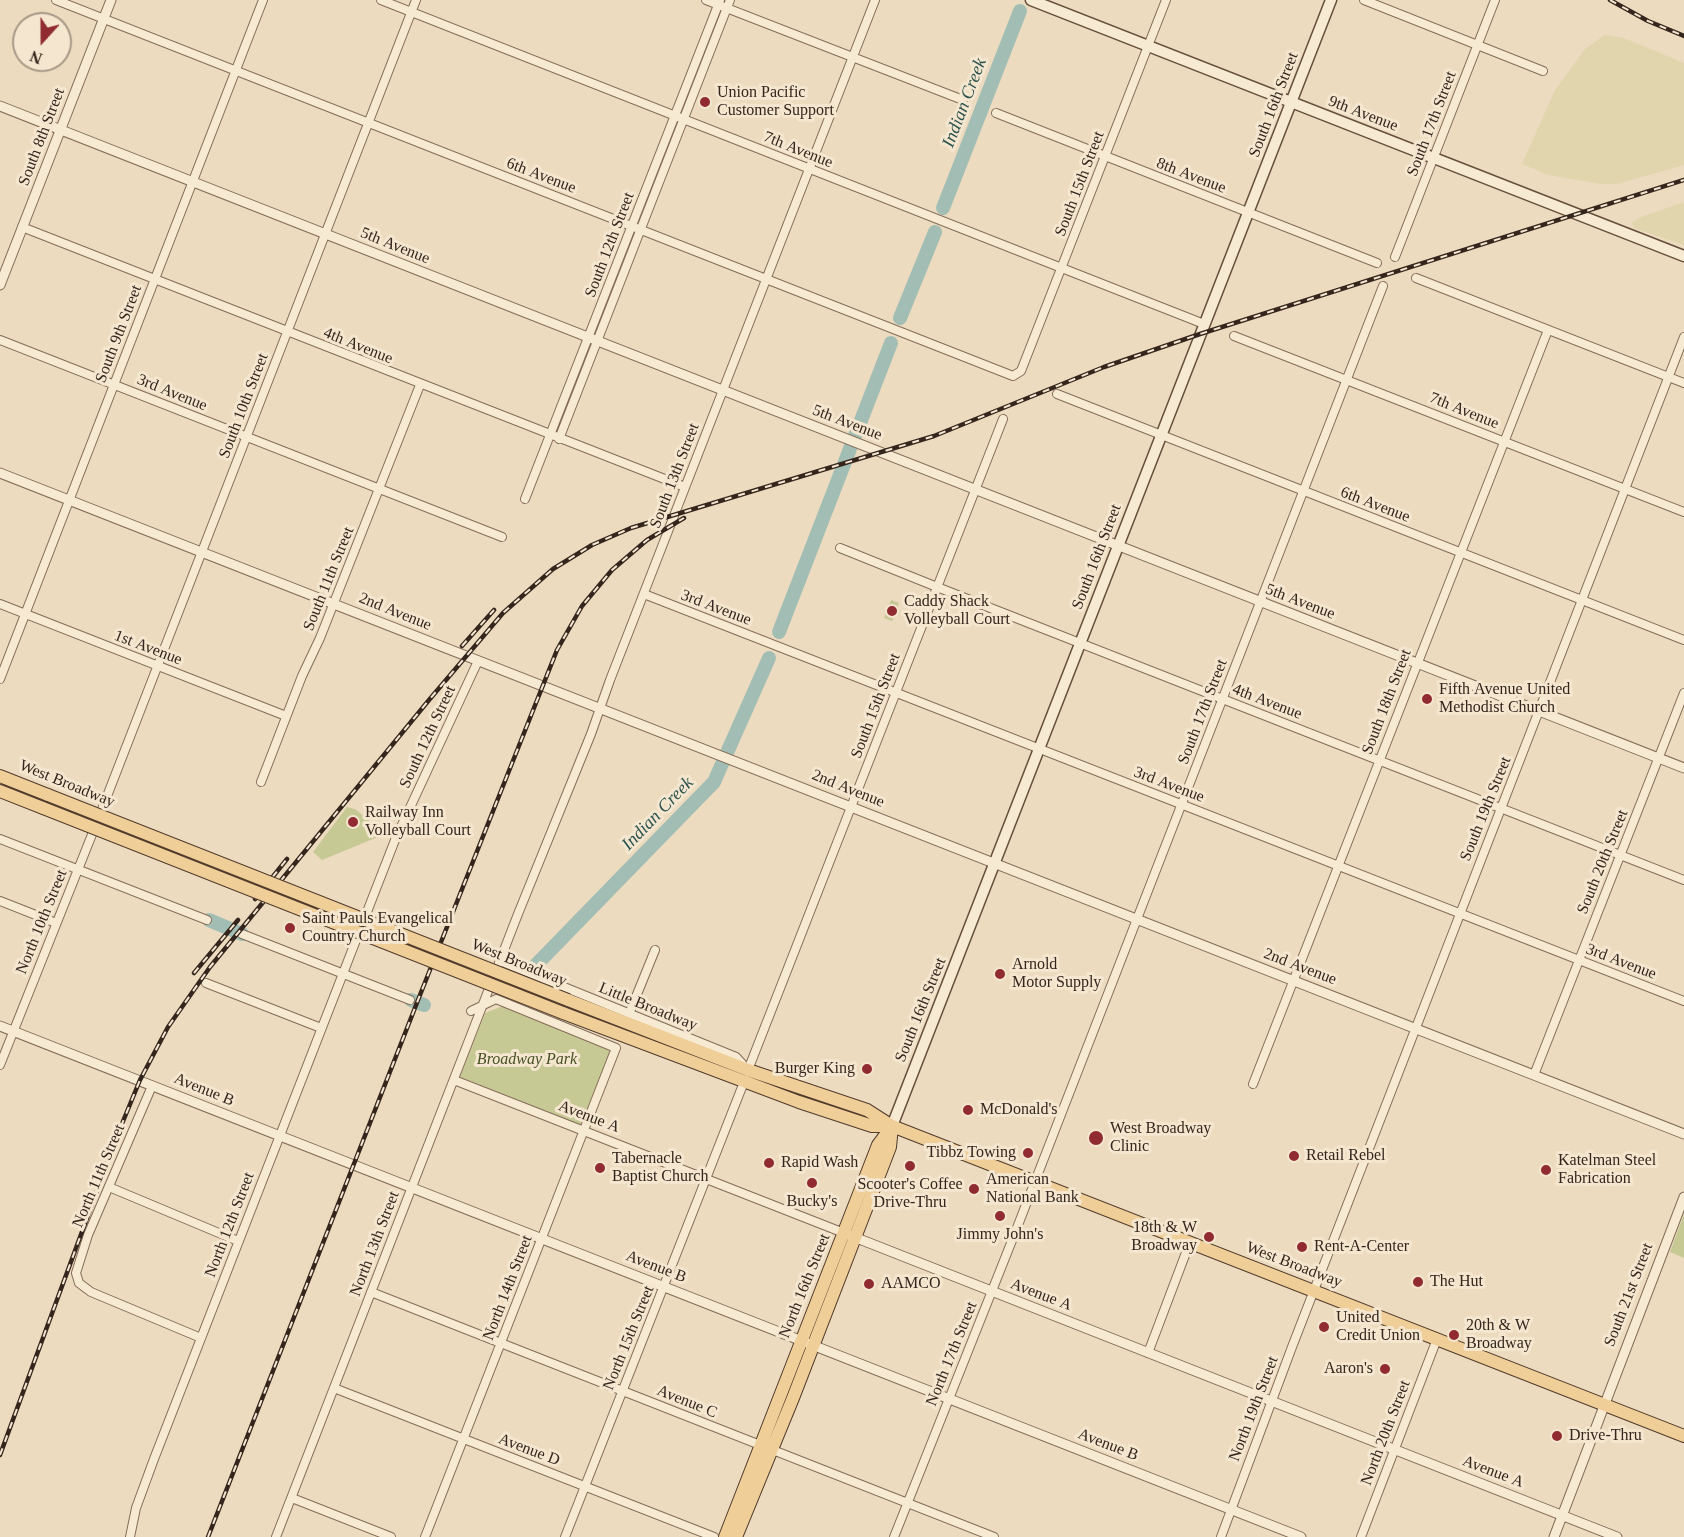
<!DOCTYPE html>
<style>
body{margin:0}
#map{position:relative;width:1684px;height:1537px;overflow:hidden;background:#ecdbbf;font-family:Georgia,serif}
canvas{display:block}
.north{position:absolute;left:12px;top:12px;width:60px;height:60px;box-sizing:border-box;background:#f4e6cf;border:2px solid #a79987;border-radius:50%;rotate:201deg;font-size:16px;font-weight:700;line-height:24px;text-align:center;color:#34261c}
.north::after{content:'';display:block;margin:auto;width:21px;height:27px;background:#912b32;clip-path:polygon(50% 0,100% 100%,50% 72%,0 100%)}
</style>
<div id="map">
<canvas width="1684" height="1537"></canvas>
<div class="north">N</div>
</div>
<script>
const context = document.querySelector('canvas').getContext('2d');
context.lineJoin = 'round';
function fill(path, color) { context.fillStyle = color; context.fill(path, 'evenodd'); }
const toPath = rows => new Path2D(rows.map(r => 'M' + r).join(''));
function trace(path, color, width, dash) { context.strokeStyle = color; context.lineWidth = width; context.lineCap = dash ? 'butt' : 'round'; context.setLineDash(dash || []); context.stroke(path); }
function drawText(font, color, halo, rows, align = 'center') {
  context.font = font + ' Georgia,serif'; context.lineWidth = 6; context.setLineDash([]); context.textBaseline = 'middle'; context.strokeStyle = halo; context.fillStyle = color; for (const [text, x, y, turn = 0] of rows) {
    context.save(); context.translate(x, y); context.rotate((+turn || 0) * Math.PI / 180); context.textAlign = isNaN(turn) ? turn : align; if (halo) context.strokeText(text, 0, 0); context.fillText(text, 0, 0); context.restore();
  }
}
fill(toPath([
 [1605,35,1624,38,1684,63,1684,165,1617,184,1601,184,1548,175,1522,164,1555,90,1585,49],
 [1684,202,1684,245,1634,228,1632,222,1641,217]
]), '#e1d5ad');
fill(toPath([
 [891,600,899,603,892,621,884,618],
 [347,807,355,809,385,834,322,860,313,852],
 [503,1006,611,1048,581,1125,460,1077,485,1013],
 [1684,1214,1684,1258,1670,1252]
]), '#c7c994');
trace(toPath([
 [943,208,1020,11],
 [900,318,935,232],
 [779,632,891,343],
 [209,920,242,934],
 [533,968,714,782,769,658],
 [411,1000,424,1005]
]), '#a2beb4', 14);
const minor = toPath([
 [56,0,1013,376,1021,371,1166,0],
 [381,0,1204,324],
 [706,0,963,100],
 [1364,0,1543,71],
 [996,113,1377,263],
 [22,227,685,487],
 [1395,257,1495,0],
 [1416,278,1684,383],
 [1234,336,1684,512],
 [0,340,502,537],
 [1057,394,1684,640],
 [559,439,730,0],
 [525,499,720,0],
 [840,548,937,587,1684,880],
 [644,594,1684,1001],
 [0,604,286,716],
 [0,679,263,0],
 [261,782,302,676,320,638,420,385],
 [0,839,207,920],
 [0,901,56,923],
 [242,934,410,1000],
 [500,961,736,1057,748,1070,1003,419],
 [206,983,321,1028],
 [629,1014,655,950],
 [0,1065,97,822,416,0],
 [1534,1075,1684,693],
 [454,1080,844,1233],
 [1253,1084,1548,330],
 [152,1086,88,1235,76,1273,79,1283,91,1292,201,1338],
 [109,1187,238,1241],
 [371,1292,994,1537],
 [1148,1353,1190,1242],
 [334,1388,714,1537],
 [292,1498,391,1537],
 [130,1537,136,1508,154,1459,395,840,478,661],
 [276,1537,518,914,591,734,610,680,875,0],
 [425,1537,616,1048,496,999,471,1011],
 [565,1537,744,1082],
 [894,1537,1013,1238,1383,286],
 [1221,1537,1292,1347,1684,337],
 [1361,1537,1437,1339]
]);
const tertiary = toPath([
 [0,106,1684,768],
 [0,285,111,0],
 [0,473,1684,1134],
 [0,1026,1301,1537],
 [849,1235,1617,1537],
 [1554,1537,1684,1197]
]);
const secondary = toPath([
 [1031,0,1684,256],
 [892,1126,1331,0]
]);
const primary = toPath([
 [0,776,48,795],
 [0,791,43,808],
 [568,1000,748,1070,867,1110,892,1126,1684,1436],
 [563,1013,799,1102,872,1126,892,1126],
 [725,1537,878,1145,892,1126],
 [736,1537,793,1398,890,1147,892,1126]
]);
trace(minor, '#846c58', 10);
trace(tertiary, '#846c58', 11);
trace(secondary, '#654e3c', 13);
trace(primary, '#513b2d', 14);
trace(minor, '#f7ead2', 8);
trace(tertiary, '#f7ead2', 9);
trace(secondary, '#f7ead2', 10);
trace(primary, '#efce97', 12);
const rail = toPath([
 [1610,0,1648,21,1684,36],
 [462,646,494,610],
 [255,899,287,859],
 [194,973,238,920],
 [0,1455,119,1131,140,1080,168,1027,210,967,429,700,503,613,553,569,592,545,631,528,934,436,1104,367,1200,334,1684,180],
 [208,1537,420,995,557,650,582,606,612,570,647,540,684,518]
]);
trace(rail, '#34261c', 4.5);
trace(rail, '#f4e6cf', 2, [7]);
const primaryBridge = toPath([
 [48,795,568,1000],
 [43,808,563,1013]
]);
trace(primaryBridge, '#513b2d', 14, []);
trace(primaryBridge, '#efce97', 12);
for (const [x, y, r, color] of [
 [705,102,6,"#912b32"],
 [892,611,6,"#912b32"],
 [1427,699,6,"#912b32"],
 [353,822,6,"#912b32"],
 [290,928,6,"#912b32"],
 [1000,974,6,"#912b32"],
 [867,1069,6,"#912b32"],
 [968,1110,6,"#912b32"],
 [1096,1138,8,"#912b32"],
 [1028,1153,6,"#912b32"],
 [1294,1156,6,"#912b32"],
 [769,1163,6,"#912b32"],
 [910,1166,6,"#912b32"],
 [600,1168,6,"#912b32"],
 [1546,1170,6,"#912b32"],
 [812,1183,6,"#912b32"],
 [974,1189,6,"#912b32"],
 [1000,1216,6,"#912b32"],
 [1209,1237,6,"#912b32"],
 [1302,1247,6,"#912b32"],
 [1418,1282,6,"#912b32"],
 [869,1284,6,"#912b32"],
 [1324,1327,6,"#912b32"],
 [1454,1335,6,"#912b32"],
 [1385,1369,6,"#912b32"],
 [1557,1436,6,"#912b32"]
]) { const dot = new Path2D(); dot.arc(x, y, r, 0, 2 * Math.PI); context.fillStyle = color; context.fill(dot); trace(dot, '#f4e6cf', 2); }
drawText('16px', '#34261c', '#f4e6cf', [
 ["Union Pacific",717,93],
 ["Customer Support",717,111],
 ["Caddy Shack",904,602],
 ["Volleyball Court",904,620],
 ["Fifth Avenue United",1439,690],
 ["Methodist Church",1439,708],
 ["Railway Inn",365,813],
 ["Volleyball Court",365,831],
 ["Saint Pauls Evangelical",302,919],
 ["Country Church",302,937],
 ["Arnold",1012,965],
 ["Motor Supply",1012,983],
 ["Burger King",855,1069,"right"],
 ["McDonald's",980,1110],
 ["West Broadway",1110,1129],
 ["Clinic",1110,1147],
 ["Tibbz Towing",1016,1153,"right"],
 ["Retail Rebel",1306,1156],
 ["Tabernacle",612,1159],
 ["Baptist Church",612,1177],
 ["Katelman Steel",1558,1161],
 ["Fabrication",1558,1179],
 ["Rapid Wash",781,1163],
 ["American",986,1180],
 ["National Bank",986,1198],
 ["Scooter's Coffee",910,1185,"center"],
 ["Drive-Thru",910,1203,"center"],
 ["Bucky's",812,1202,"center"],
 ["18th & W",1197,1228,"right"],
 ["Broadway",1197,1246,"right"],
 ["Jimmy John's",1000,1235,"center"],
 ["Rent-A-Center",1314,1247],
 ["The Hut",1430,1282],
 ["AAMCO",881,1284],
 ["United",1336,1318],
 ["Credit Union",1336,1336],
 ["20th & W",1466,1326],
 ["Broadway",1466,1344],
 ["Aaron's",1373,1369,"right"],
 ["Drive-Thru",1569,1436]
], 'left');
drawText('16px', '#34261c', '#f4e6cf', [
 ["South 16th Street",1274,105,-69],
 ["9th Avenue",1363,114,21],
 ["South 17th Street",1432,124,-69],
 ["South 8th Street",42,137,-69],
 ["7th Avenue",798,150,22],
 ["6th Avenue",541,176,21],
 ["8th Avenue",1191,176,21],
 ["South 15th Street",1080,184,-69],
 ["South 12th Street",610,245,-69],
 ["5th Avenue",395,246,22],
 ["South 9th Street",119,334,-69],
 ["4th Avenue",358,346,22],
 ["3rd Avenue",172,393,22],
 ["South 10th Street",244,406,-69],
 ["7th Avenue",1464,411,22],
 ["5th Avenue",847,423,21],
 ["South 13th Street",675,476,-69],
 ["6th Avenue",1375,505,21],
 ["South 16th Street",1097,557,-69],
 ["South 11th Street",329,579,-68],
 ["5th Avenue",1300,602,21],
 ["3rd Avenue",716,608,21],
 ["2nd Avenue",395,612,22],
 ["1st Avenue",148,648,21],
 ["4th Avenue",1267,702,21],
 ["South 18th Street",1387,702,-69],
 ["South 15th Street",876,706,-69],
 ["South 17th Street",1203,712,-69],
 ["South 12th Street",428,737,-65],
 ["West Broadway",67,784,22],
 ["3rd Avenue",1169,785,21],
 ["2nd Avenue",848,789,22],
 ["South 19th Street",1486,809,-68],
 ["South 20th Street",1603,862,-68],
 ["North 10th Street",42,922,-68],
 ["3rd Avenue",1621,962,21],
 ["West Broadway",519,963,22],
 ["2nd Avenue",1300,967,21],
 ["Little Broadway",648,1007,22],
 ["South 16th Street",921,1010,-68],
 ["Avenue B",204,1090,22],
 ["Avenue A",589,1117,21],
 ["North 11th Street",99,1176,-67],
 ["North 12th Street",230,1225,-69],
 ["North 13th Street",375,1244,-69],
 ["West Broadway",1294,1265,21],
 ["Avenue B",656,1267,21],
 ["North 16th Street",805,1286,-68],
 ["North 14th Street",508,1288,-69],
 ["Avenue A",1041,1295,21],
 ["South 21st Street",1629,1295,-69],
 ["North 15th Street",629,1338,-68],
 ["North 17th Street",952,1354,-68],
 ["Avenue C",687,1402,22],
 ["North 19th Street",1254,1409,-69],
 ["North 20th Street",1386,1433,-69],
 ["Avenue B",1108,1445,21],
 ["Avenue D",529,1450,21],
 ["Avenue A",1493,1472,21]
]);
drawText('italic 16px', '#475024', '#f4e6cf', [
 ["Broadway Park",527,1060]
]);
drawText('italic 18px', '#2c534e', '#f4e6cf', [
 ["Indian Creek",965,103,-69],
 ["Indian Creek",658,814,-46]
]);
</script>
